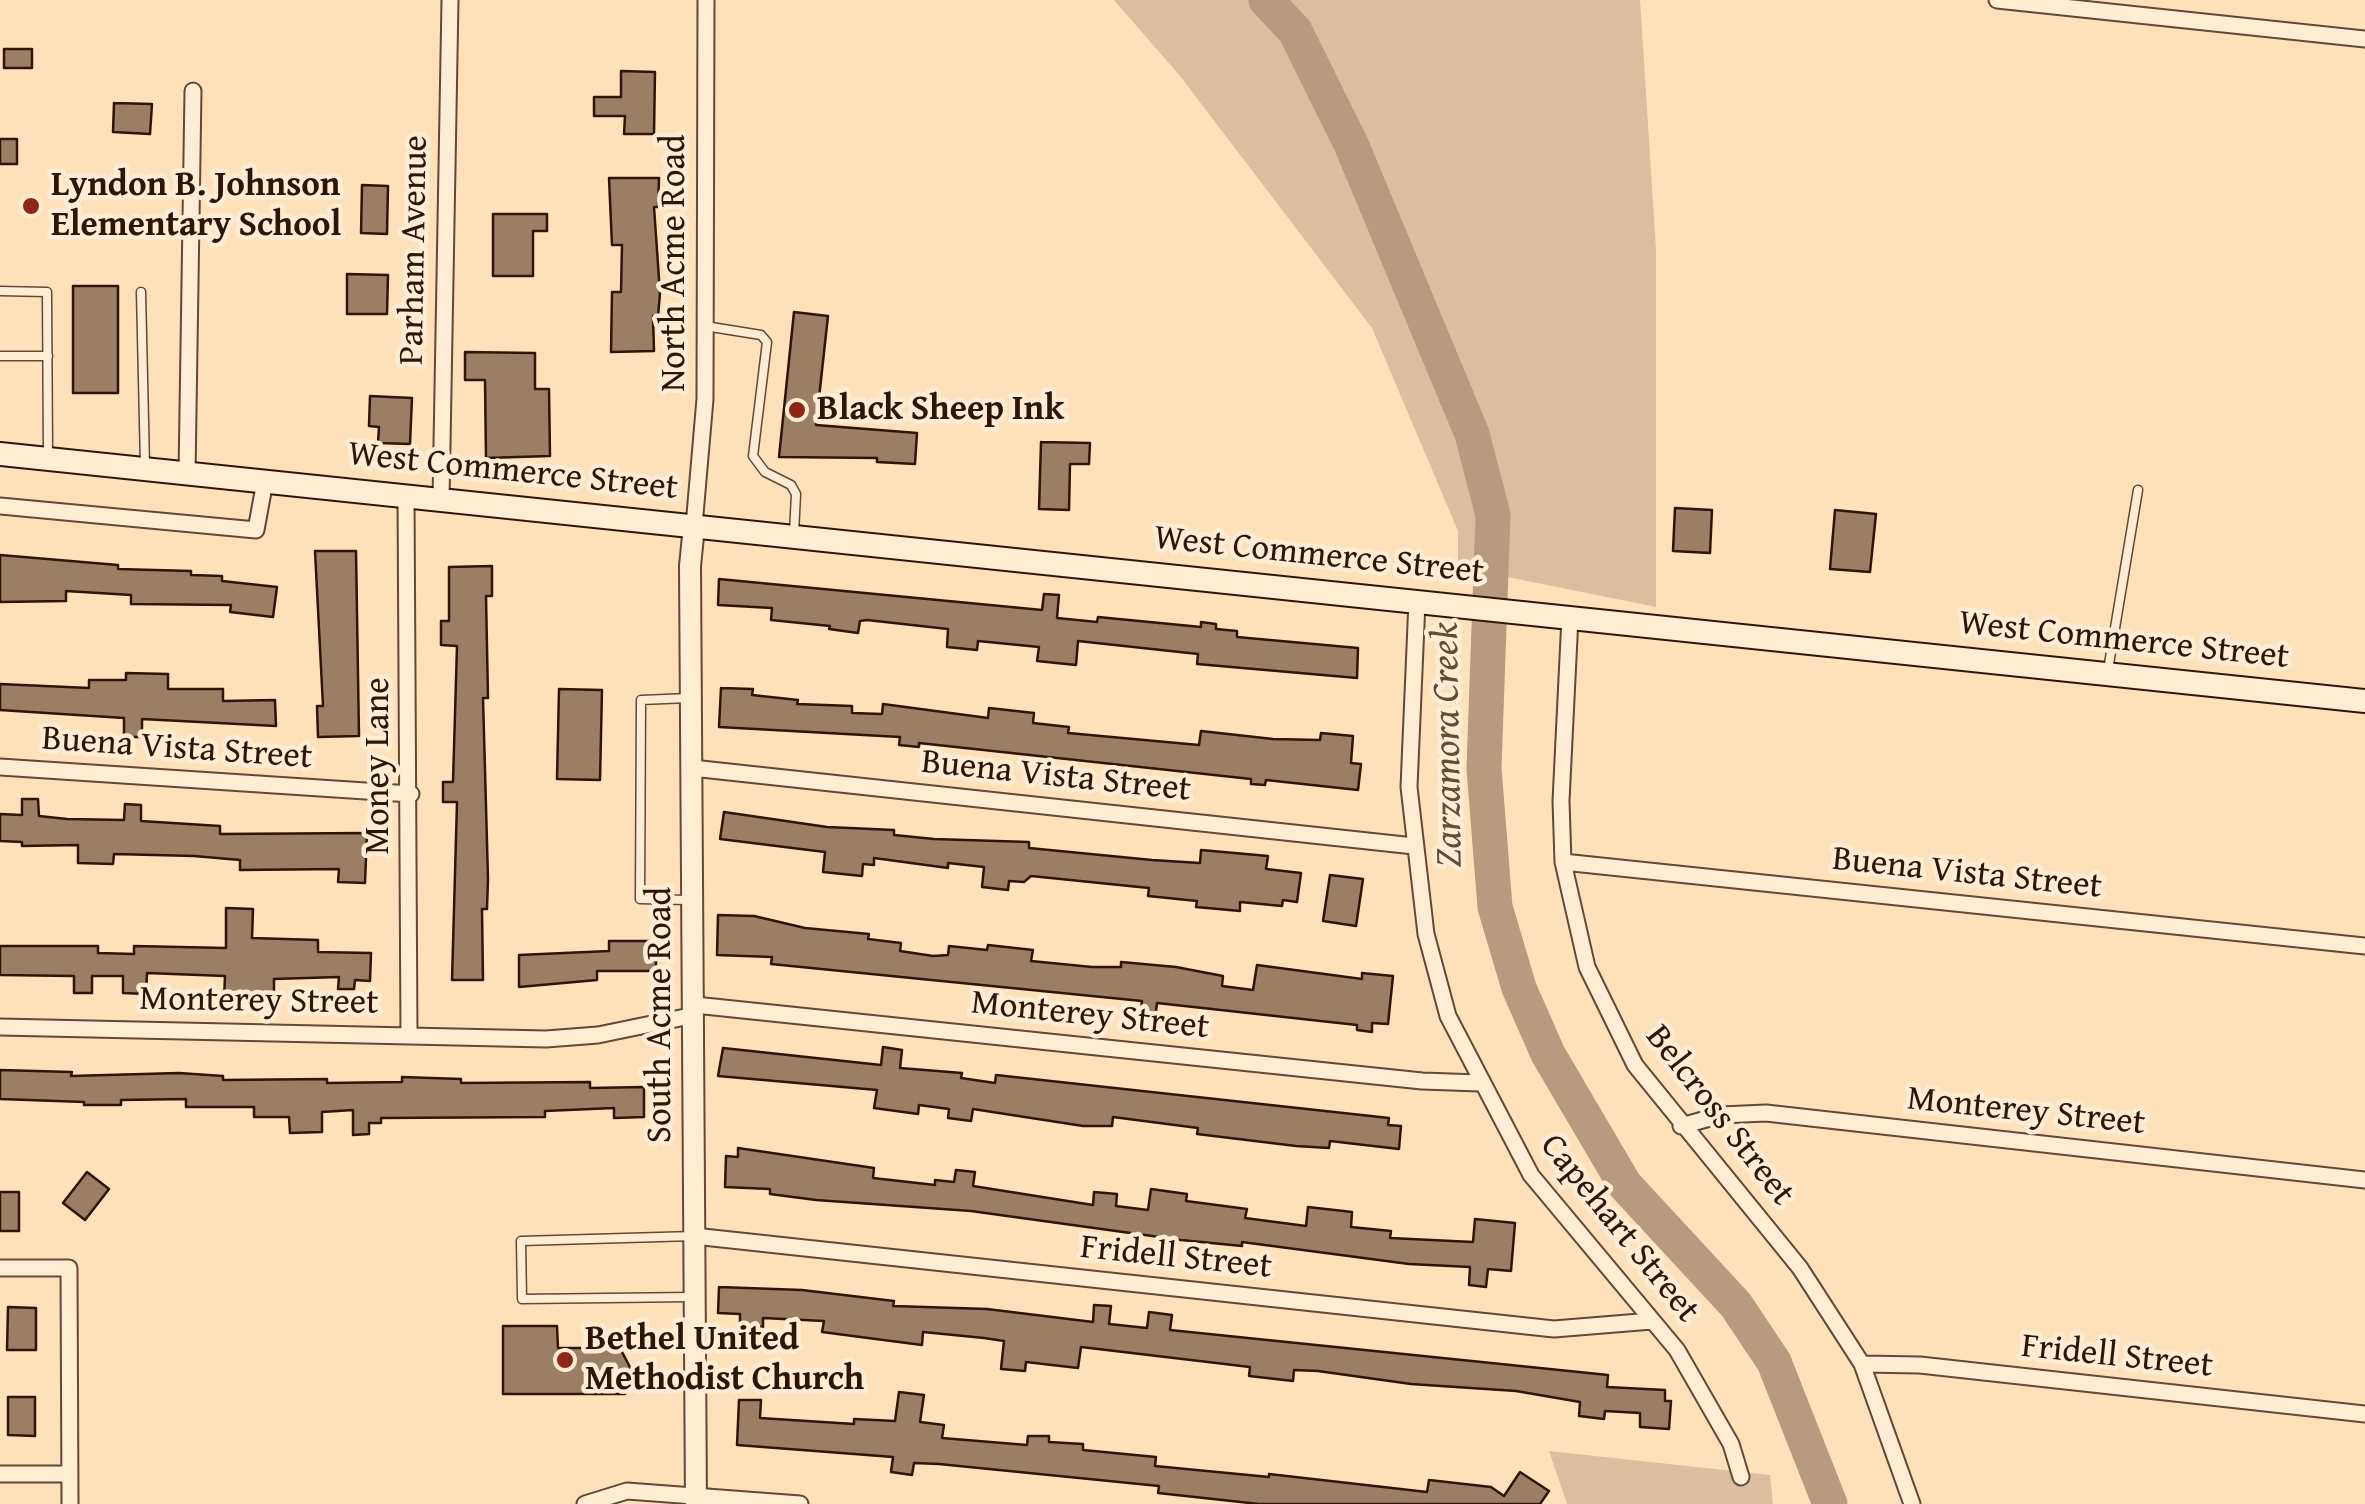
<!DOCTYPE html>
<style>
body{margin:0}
canvas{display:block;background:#fee1bb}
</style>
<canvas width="2365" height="1504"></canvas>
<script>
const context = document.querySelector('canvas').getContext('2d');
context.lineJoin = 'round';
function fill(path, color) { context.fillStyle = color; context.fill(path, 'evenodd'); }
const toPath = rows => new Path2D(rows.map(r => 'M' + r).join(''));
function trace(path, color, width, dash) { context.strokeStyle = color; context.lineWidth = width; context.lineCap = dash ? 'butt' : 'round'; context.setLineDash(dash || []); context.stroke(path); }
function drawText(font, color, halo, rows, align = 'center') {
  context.font = font + ' "Gentium Book Plus",serif'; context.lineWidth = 9; context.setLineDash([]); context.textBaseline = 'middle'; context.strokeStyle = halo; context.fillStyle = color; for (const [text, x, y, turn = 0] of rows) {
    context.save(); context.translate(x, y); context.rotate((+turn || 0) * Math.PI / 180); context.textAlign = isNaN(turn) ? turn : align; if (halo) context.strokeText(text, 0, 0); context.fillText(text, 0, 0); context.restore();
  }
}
fill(toPath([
 [1114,0,1640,0,1656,249,1656,607,1458,567,1458,531,1372,328,1180,76],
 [1549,1451,1770,1475,1773,1504,1567,1504]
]), '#dbbe9d');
trace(toPath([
 [1266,0,1295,31,1351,144,1472,434,1493,515,1484,768,1495,907,1519,988,1548,1054,1625,1185,1736,1305,1774,1362,1830,1504]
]), '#b89b7e', 35);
const building = toPath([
 [4,49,32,49,32,68,4,68,4,49],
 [621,71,655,72,654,134,624,134,625,116,594,116,594,97,621,97,621,71],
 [114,103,152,104,150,134,113,132,114,103],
 [0,139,17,139,17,164,0,164,0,139],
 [609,178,659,178,658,207,654,207,660,293,658,317,653,316,654,351,611,352,612,292,621,292,622,245,612,245,609,178],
 [362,185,388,186,387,234,361,233,362,185],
 [493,214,547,214,547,231,533,231,533,276,493,276,493,214],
 [347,274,388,275,387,314,347,314,347,274],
 [73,286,118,286,118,393,73,393,73,286],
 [794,312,828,316,816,425,917,433,915,464,877,462,877,458,779,457,794,312],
 [465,352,535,353,535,389,549,389,550,456,486,458,485,380,465,380,465,352],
 [370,396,412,398,410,444,378,443,379,427,369,426,370,396],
 [1041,442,1090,443,1089,464,1070,464,1069,510,1039,509,1041,442],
 [1675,508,1712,510,1710,553,1673,551,1675,508],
 [1835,510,1876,514,1870,572,1830,569,1835,510],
 [315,551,356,551,359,736,318,737,317,706,323,706,315,551],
 [0,555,118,565,118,569,191,571,191,575,222,576,222,581,277,587,273,617,230,612,231,605,131,604,131,595,66,591,66,601,0,602,0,555],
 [492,566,492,596,486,596,488,698,483,698,488,879,487,909,482,909,483,980,452,980,457,802,443,802,443,782,453,782,457,646,441,645,441,621,449,621,449,567,492,566],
 [719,579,1042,610,1044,594,1059,595,1057,618,1097,622,1098,617,1201,627,1201,622,1216,624,1216,629,1237,631,1237,637,1358,648,1357,678,1197,664,1198,654,1078,641,1076,665,1037,661,1039,647,978,641,977,650,947,647,948,629,867,620,860,621,858,633,829,629,830,626,771,620,772,608,718,605,719,579],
 [126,673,168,674,168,689,223,689,223,701,275,700,276,726,142,719,142,737,124,737,124,718,0,710,0,684,89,688,89,680,126,680,126,673],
 [721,688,753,689,752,695,798,700,797,704,852,706,852,713,882,714,883,704,988,718,989,708,1034,713,1033,723,1069,727,1068,733,1199,745,1201,731,1273,739,1320,740,1321,733,1353,736,1351,763,1361,764,1358,790,1266,780,1265,785,1251,784,1251,779,919,743,919,747,899,745,900,737,719,727,721,688],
 [559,689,602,690,600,780,557,779,559,689],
 [22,799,38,799,39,816,67,819,124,820,125,804,141,805,141,821,220,826,220,834,367,833,365,883,338,882,339,869,240,870,240,860,194,856,114,854,113,864,78,863,78,845,22,846,22,842,0,841,0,814,22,815,22,799],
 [724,812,827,827,894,830,894,835,934,839,1029,842,1029,848,1152,860,1200,863,1201,850,1268,856,1266,869,1301,873,1297,902,1283,900,1282,906,1240,902,1240,911,1196,907,1197,901,1148,896,1149,888,1031,876,1024,882,1009,881,1008,890,982,887,984,867,948,863,948,868,874,858,874,865,863,864,862,876,823,872,825,852,720,839,724,812],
 [1330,875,1363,879,1356,926,1323,921,1330,875],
 [226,908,253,909,252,938,318,940,318,952,371,953,370,981,355,980,354,989,338,989,339,977,274,979,274,1000,224,999,225,976,147,973,146,994,123,993,123,976,92,976,92,993,74,993,74,976,0,975,0,946,98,946,98,953,134,954,134,946,226,948,226,908],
 [718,915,754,916,805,928,869,934,868,939,901,943,900,951,933,956,948,955,949,946,987,950,988,945,1033,950,1031,961,1092,967,1121,967,1121,962,1176,967,1223,976,1222,986,1253,990,1257,965,1362,979,1362,973,1393,976,1388,1024,1372,1023,1372,1032,1357,1030,1357,1025,1157,1003,1155,1020,1140,1018,1142,1001,771,964,772,957,717,955,718,915],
 [609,941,656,941,656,971,597,971,597,980,519,987,519,955,609,951,609,941],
 [883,1047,902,1050,900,1068,962,1073,961,1078,995,1083,996,1075,1389,1118,1388,1125,1401,1126,1399,1149,1330,1141,1329,1148,1296,1146,1197,1134,1198,1128,1113,1117,1112,1126,1083,1126,973,1109,971,1121,948,1118,949,1109,919,1105,918,1114,874,1108,877,1090,718,1076,723,1048,881,1065,883,1047],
 [0,1070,72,1072,71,1076,179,1073,223,1076,223,1080,327,1079,327,1083,402,1082,402,1077,461,1079,461,1083,590,1082,590,1088,644,1087,644,1117,614,1118,614,1108,545,1111,545,1117,381,1118,381,1123,369,1123,369,1134,353,1135,353,1110,322,1112,322,1132,290,1133,289,1117,254,1117,254,1107,186,1107,186,1099,121,1100,121,1105,84,1105,84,1102,0,1099,0,1070],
 [738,1148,874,1168,873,1178,935,1185,935,1180,954,1182,956,1170,975,1172,973,1186,1093,1205,1094,1192,1117,1194,1116,1206,1148,1210,1151,1189,1187,1194,1186,1201,1247,1209,1245,1218,1306,1226,1308,1207,1352,1212,1351,1227,1391,1231,1390,1238,1473,1242,1475,1219,1515,1223,1511,1271,1488,1269,1486,1287,1469,1285,1470,1267,1409,1264,1242,1242,1242,1246,1181,1240,971,1211,816,1200,770,1194,770,1189,725,1187,726,1156,738,1157,738,1148],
 [87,1172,109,1189,85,1220,63,1203,87,1172],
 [0,1192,19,1192,19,1231,0,1231,0,1192],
 [719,1287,802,1290,894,1301,893,1306,987,1309,1093,1322,1094,1305,1111,1306,1109,1324,1147,1328,1149,1312,1172,1315,1170,1330,1608,1375,1607,1387,1665,1390,1665,1401,1671,1401,1669,1429,1640,1427,1640,1413,1605,1411,1604,1419,1579,1416,1580,1402,1516,1391,1411,1384,1318,1371,1294,1370,1293,1381,1249,1376,1250,1367,1081,1347,1078,1368,1026,1362,1025,1371,1001,1369,1004,1341,984,1338,923,1332,922,1345,822,1332,824,1321,763,1318,763,1327,740,1326,740,1314,718,1313,719,1287],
 [8,1307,36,1308,36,1350,7,1350,8,1307],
 [503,1326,557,1326,558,1348,620,1348,633,1373,625,1394,503,1394,503,1326],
 [899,1392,924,1395,920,1422,944,1425,942,1438,1027,1445,1028,1436,1049,1436,1049,1442,1083,1444,1083,1450,1156,1457,1155,1466,1269,1477,1269,1474,1427,1492,1429,1480,1491,1487,1504,1496,1520,1472,1549,1491,1540,1504,1259,1504,1158,1493,1159,1486,939,1464,914,1463,912,1475,891,1472,893,1457,737,1445,739,1400,761,1400,760,1418,854,1424,854,1419,895,1421,899,1392],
 [8,1397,35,1397,35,1436,8,1435,8,1397]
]);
fill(building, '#9b7f65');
trace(building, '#301408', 2.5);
const service = toPath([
 [0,291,47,292,48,455],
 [141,292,145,465],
 [705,326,761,335,767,342,753,456,765,472,791,485,796,494,794,533],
 [0,356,48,356],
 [2108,670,2138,490],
 [689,698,641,700,640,899,689,900],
 [692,1297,522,1299,521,1241,694,1236]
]);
const minor = toPath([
 [1997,0,2365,39],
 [187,474,193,91],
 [406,497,409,1035],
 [441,500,450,0],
 [0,506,256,530,265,481],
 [694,526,705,399,706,0],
 [1417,601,1409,787,1426,934,1448,1016,1531,1175,1677,1350,1731,1444,1741,1477],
 [1570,617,1561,801,1563,862,1587,967,1635,1065,1800,1268,1862,1364,1912,1504],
 [0,767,411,794],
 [692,768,1414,846],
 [1563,862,2365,946],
 [695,1005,1422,1081,1479,1083],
 [0,1027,546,1039,598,1035,695,1015],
 [1681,1126,1721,1115,1766,1113,2365,1180],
 [694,1236,1554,1329,1652,1321],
 [0,1268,69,1268,70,1504],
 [1862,1364,1920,1365,2365,1414],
 [0,1474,70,1474],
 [585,1504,627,1491,800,1504]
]);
const tertiary = toPath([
 [694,526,690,566,696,1504]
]);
const secondary = toPath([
 [0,454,2365,701]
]);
trace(service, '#644735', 11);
trace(minor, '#644735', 19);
trace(tertiary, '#644735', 24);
trace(secondary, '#301408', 26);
trace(service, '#feecd3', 8);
trace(minor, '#feecd3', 15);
trace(tertiary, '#feecd3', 20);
trace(secondary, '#feecd3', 22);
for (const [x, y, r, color] of [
 [31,206,10,"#8f2418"],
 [797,410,10,"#8f2418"],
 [565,1360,10,"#8f2418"]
]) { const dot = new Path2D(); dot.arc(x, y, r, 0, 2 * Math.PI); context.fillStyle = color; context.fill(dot); trace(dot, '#feecd3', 4); }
drawText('bold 35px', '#301408', '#feecd3', [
 ["Lyndon B. Johnson",51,186],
 ["Elementary School",51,226],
 ["Black Sheep Ink",817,410],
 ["Bethel United",585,1340],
 ["Methodist Church",585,1380]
], 'left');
drawText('35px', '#301408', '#feecd3', [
 ["Parham Avenue",415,250,-89],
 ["North Acme Road",675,263,-90],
 ["West Commerce Street",513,472,6],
 ["West Commerce Street",1319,556,6],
 ["West Commerce Street",2124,641,6],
 ["Buena Vista Street",177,749,4],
 ["Money Lane",379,766,-90],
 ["Buena Vista Street",1056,777,6],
 ["Buena Vista Street",1967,874,6],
 ["Monterey Street",259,1002,1],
 ["South Acme Road",661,1015,-90],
 ["Monterey Street",1090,1016,6],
 ["Monterey Street",2026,1112,6],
 ["Belcross Street",1719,1116,52],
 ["Capehart Street",1619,1229,51],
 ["Fridell Street",1176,1258,6],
 ["Fridell Street",2117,1357,6]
]);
drawText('italic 38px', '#664a37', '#feecd3', [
 ["Zarzamora Creek",1449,745,-91]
]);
</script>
